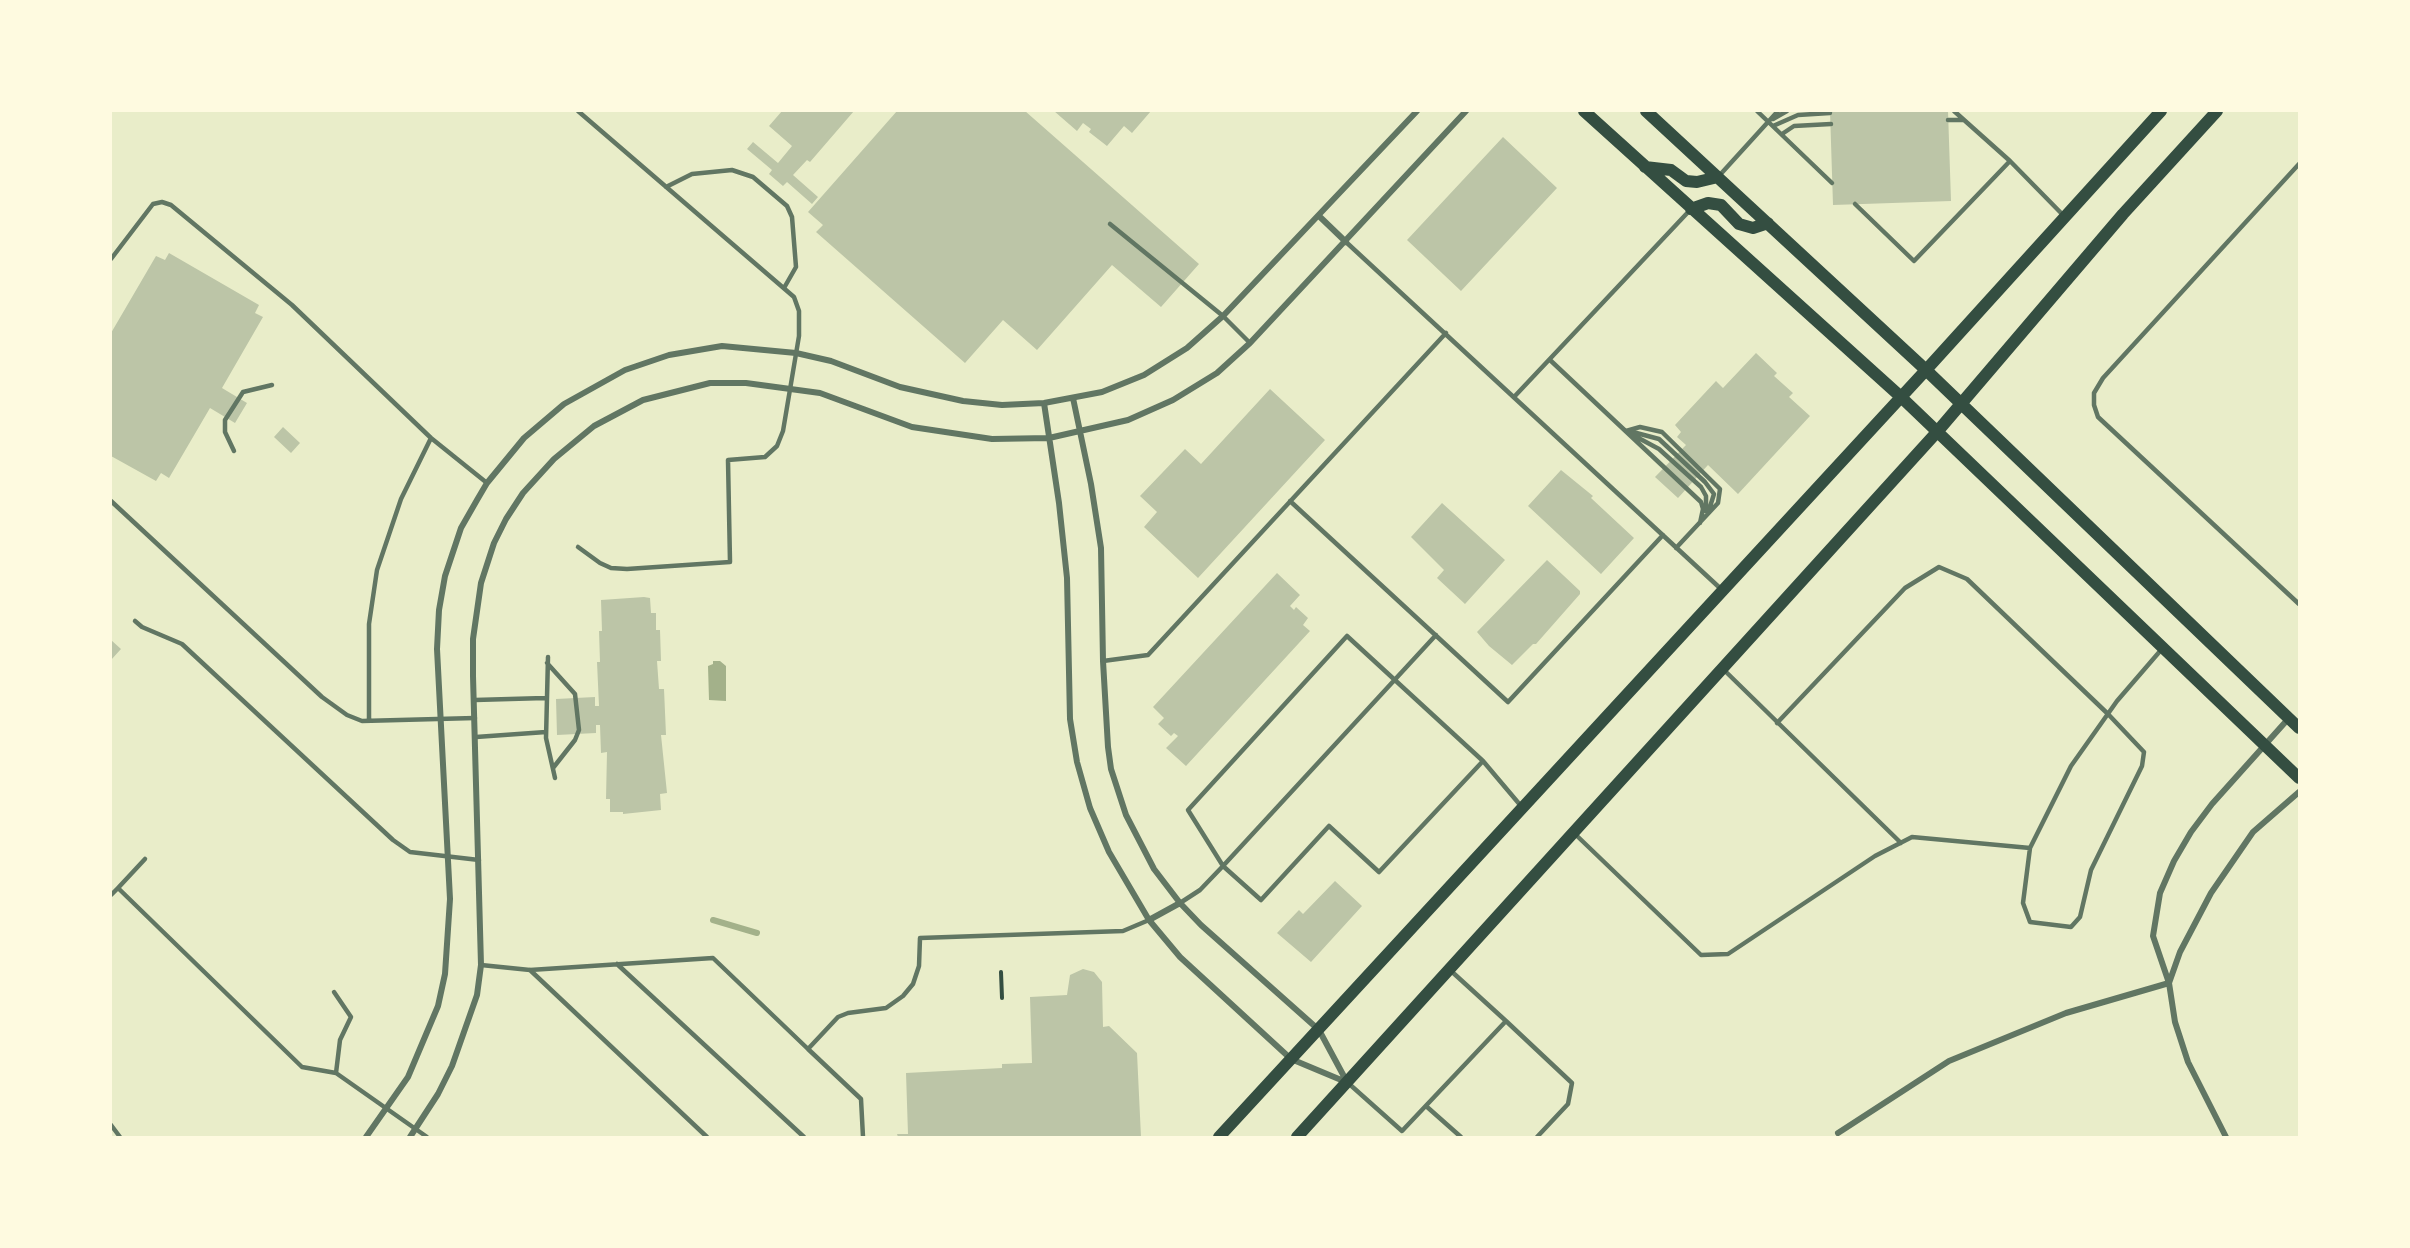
<!DOCTYPE html>
<style>
body{margin:0}
#map{position:relative;width:2410px;height:1248px;overflow:hidden;background:#e9edc9;font-family:"IBM Plex Sans",sans-serif}
canvas{display:block}
.frame{position:absolute;inset:0;border:112px solid #fefae0;pointer-events:none}
</style>
<div id="map">
<canvas width="2410" height="1248"></canvas>
<div class="frame"></div>
</div>
<script>
const context = document.querySelector('canvas').getContext('2d');
context.lineJoin = 'round';
function fill(path, color) { context.fillStyle = color; context.fill(path, 'evenodd'); }
const toPath = rows => new Path2D(rows.map(r => 'M' + r).join(''));
function trace(path, color, width, dash) { context.strokeStyle = color; context.lineWidth = width; context.lineCap = dash ? 'butt' : 'round'; context.setLineDash(dash || []); context.stroke(path); }
fill(toPath([
 [713,661,720,661,726,666,726,701,709,700,708,666,713,664]
]), '#a3b18a');
trace(toPath([
 [713,920,757,933]
]), '#a3b18a', 6);
fill(toPath([
 [782,111,854,111,810,162,807,160,793,175,818,197,812,204,787,182,783,186,769,174,772,170,747,149,753,142,778,163,792,146,769,126],
 [897,111,1025,111,1199,264,1161,307,1112,265,1037,350,1003,320,965,363,816,232,823,225,808,212],
 [1054,111,1151,111,1132,133,1124,126,1107,146,1089,132,1091,129,1083,123,1077,131],
 [1830,111,1948,111,1951,201,1833,205],
 [1503,137,1557,188,1461,291,1407,240],
 [169,253,259,305,255,313,263,317,222,388,247,403,235,423,210,408,169,478,161,473,156,481,111,456,111,333,156,256,165,260],
 [1756,353,1777,373,1774,376,1793,393,1789,397,1810,416,1738,494,1708,465,1678,498,1655,477,1686,445,1677,437,1681,432,1675,425,1716,381,1723,388],
 [1270,389,1325,440,1198,578,1144,527,1157,512,1140,496,1185,449,1201,464],
 [283,427,300,443,291,453,274,437],
 [1561,470,1593,496,1591,498,1634,538,1601,574,1528,506],
 [1442,503,1505,560,1465,604,1437,578,1444,570,1411,537],
 [1547,560,1580,591,1580,594,1536,644,1533,644,1512,665,1489,646,1477,632],
 [1277,573,1300,595,1290,606,1294,610,1296,607,1308,618,1303,625,1310,631,1186,766,1166,748,1178,736,1174,733,1171,736,1158,724,1164,718,1153,707],
 [644,597,650,598,651,613,656,613,656,630,660,630,661,661,657,661,659,689,664,689,666,735,661,735,667,793,660,794,661,810,623,814,623,812,610,812,610,799,606,799,607,752,601,753,600,725,596,725,596,733,557,735,556,699,595,697,595,706,599,706,597,662,600,662,599,631,602,631,601,600],
 [111,640,121,649,111,660],
 [1335,881,1362,906,1311,962,1277,933,1299,910,1303,914],
 [1083,969,1094,972,1102,982,1103,1027,1109,1026,1137,1053,1141,1137,898,1137,897,1134,908,1134,906,1073,1002,1068,1002,1064,1032,1063,1030,997,1067,995,1070,975]
]), '#bcc5a7');
trace(toPath([
 [1001,972,1002,998]
]), '#344e41', 4);
trace(toPath([
 [578,111,794,297,799,311,799,336,783,431,777,446,765,457,728,460,730,562,627,569,611,568,600,563,578,547],
 [1757,111,1832,183],
 [1954,111,2010,161],
 [1773,119,1787,111],
 [1948,120,1963,120],
 [1773,126,1798,115,1830,113],
 [1782,134,1794,126,1831,124],
 [2299,164,2103,378,2094,393,2094,405,2098,417,2299,604],
 [1718,177,1778,111],
 [666,187,692,174,732,170,753,177,787,206,792,217,796,267,784,288],
 [1855,204,1914,261,2010,161,2063,215],
 [1110,224,1223,316,1250,343],
 [1346,242,1721,589],
 [111,259,153,204,162,202,171,205,292,305,431,438,487,483],
 [1550,360,1701,502,1703,509,1700,523],
 [1514,397,1691,209],
 [1626,431,1640,427,1662,432,1720,489,1718,503,1676,548],
 [1629,431,1659,439,1705,482,1714,494,1709,510],
 [1631,434,1659,449,1701,487,1706,496,1706,511],
 [234,451,225,432,225,420,243,392,272,385],
 [111,501,322,697,347,715,362,721,475,718],
 [1290,501,1508,702,1663,535],
 [135,621,142,627,182,644,393,840,410,852,479,860],
 [1436,635,1223,866,1261,900,1329,826,1379,872,1483,761],
 [548,657,546,738,555,778],
 [1103,661,1148,655,1446,333],
 [547,663,575,694,579,730,575,740,553,768],
 [1723,669,1901,843],
 [475,700,545,698],
 [369,720,369,624,377,570,401,499,431,438],
 [1777,723,1905,588,1939,567,1967,579,2108,714,2144,752,2142,766,2091,870,2080,917,2071,927,2030,922,2023,903,2030,848],
 [476,737,546,732],
 [1575,834,1701,955,1728,954,1875,856,1912,837,2030,848,2071,766,2117,701,2161,650],
 [118,888,145,859],
 [111,895,118,888,302,1067,336,1073,427,1137],
 [1180,903,1200,890,1223,866,1188,810,1347,636,1483,761,1521,806],
 [617,964,804,1137],
 [481,965,530,970,713,958,808,1049,838,1017,848,1013,886,1008,903,996,913,984,919,966,920,938,1123,931,1149,920],
 [530,970,707,1137],
 [334,992,351,1017,340,1040,336,1073],
 [1506,1021,1572,1083,1568,1104,1537,1137],
 [808,1049,861,1099,863,1137],
 [1347,1082,1402,1131,1506,1021,1450,970],
 [1426,1106,1461,1137],
 [111,1125,120,1137]
]), '#617663', 4.5);
trace(toPath([
 [1319,216,1346,242],
 [1073,398,1091,484,1101,548,1103,661,1108,747,1111,769,1126,815,1154,869,1180,903,1201,925,1319,1030,1347,1082],
 [1044,403,1059,503,1067,578,1070,719,1077,762,1090,808,1109,852,1149,920,1180,957,1291,1059,1346,1082],
 [1149,920,1180,903],
 [2169,983,2180,952,2211,893,2253,832,2299,792],
 [1838,1133,1949,1061,2066,1013,2169,983],
 [366,1137,408,1077,438,1006,445,974,450,899,437,649,439,610,445,576,461,528,477,500,487,483,524,438,564,404,625,370,669,355,722,346,796,353,831,361,900,387,963,401,1002,405,1044,403,1102,392,1144,375,1187,348,1223,316,1417,111],
 [410,1137,438,1094,452,1066,477,995,481,965,473,676,473,639,481,583,494,543,506,519,523,493,554,459,594,426,643,400,710,383,746,383,820,393,912,427,992,439,1049,438,1128,420,1173,400,1217,373,1250,343,1466,111],
 [2226,1137,2188,1062,2175,1022,2169,983,2153,936,2160,893,2174,861,2191,832,2212,804,2289,718]
]), '#617663', 6);
trace(toPath([
 [1584,111,1901,397,2299,778],
 [1646,111,1926,370,2299,728],
 [1645,167,1671,170,1686,181,1697,182,1718,177],
 [1691,209,1708,203,1721,205,1739,224,1753,228,1768,223],
 [1219,1137,1926,370,2161,111],
 [1297,1137,1937,432,2123,214,2217,111]
]), '#344e41', 12);
</script>
